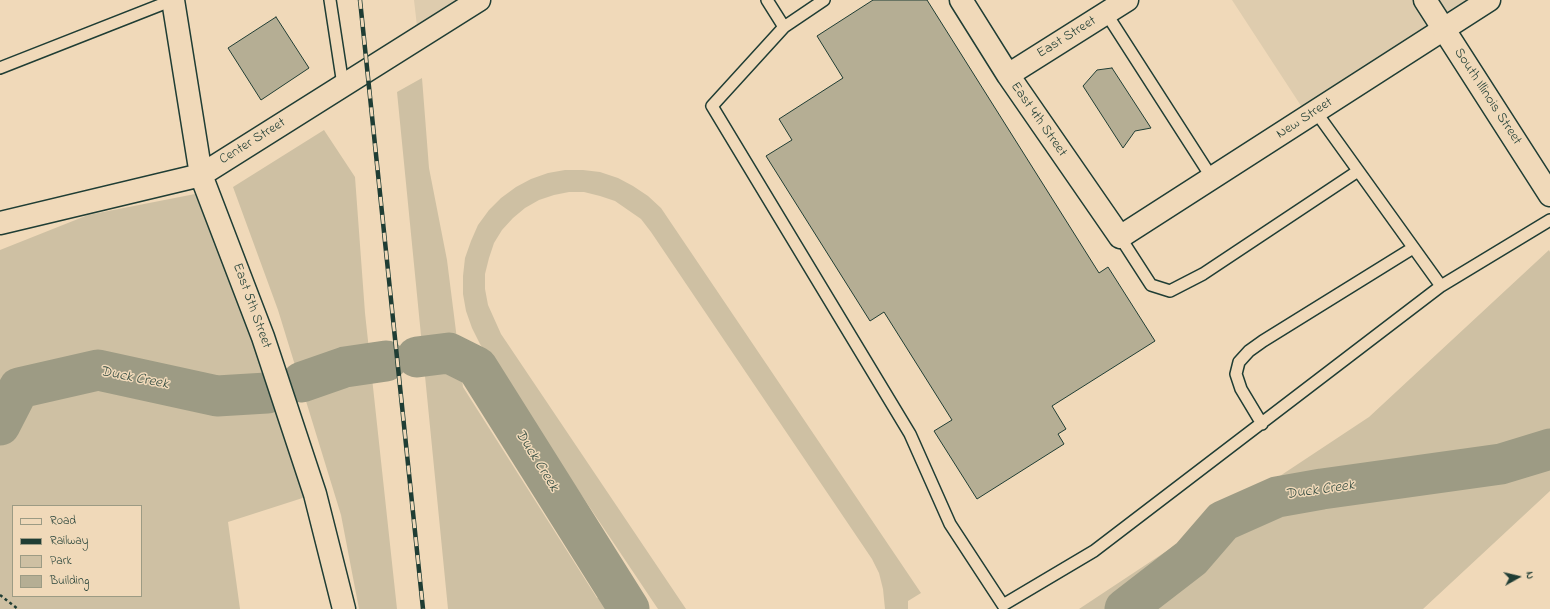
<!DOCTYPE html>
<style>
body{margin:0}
#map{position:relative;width:1550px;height:609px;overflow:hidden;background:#f0d9b9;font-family:"Indie Flower",sans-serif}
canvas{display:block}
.legend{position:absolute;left:12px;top:505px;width:130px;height:92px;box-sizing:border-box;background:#f0d9b9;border:1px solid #9c9b84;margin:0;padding:5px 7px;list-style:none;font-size:12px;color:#1f3d34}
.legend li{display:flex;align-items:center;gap:8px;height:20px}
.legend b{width:20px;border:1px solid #9c9b84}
.north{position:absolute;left:1498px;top:557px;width:40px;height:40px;-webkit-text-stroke:3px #f0d9b9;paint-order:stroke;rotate:82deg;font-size:11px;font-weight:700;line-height:16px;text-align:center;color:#1f3d34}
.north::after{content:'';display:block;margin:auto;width:14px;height:18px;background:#1f3d34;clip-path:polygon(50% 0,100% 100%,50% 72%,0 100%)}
</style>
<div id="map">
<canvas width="1550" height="609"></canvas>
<ul class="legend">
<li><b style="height:5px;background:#f0d9b9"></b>Road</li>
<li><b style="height:5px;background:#1f3d34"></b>Railway</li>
<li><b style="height:11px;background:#cec0a3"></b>Park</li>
<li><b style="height:11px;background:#b5ae94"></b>Building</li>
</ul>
<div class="north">N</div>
</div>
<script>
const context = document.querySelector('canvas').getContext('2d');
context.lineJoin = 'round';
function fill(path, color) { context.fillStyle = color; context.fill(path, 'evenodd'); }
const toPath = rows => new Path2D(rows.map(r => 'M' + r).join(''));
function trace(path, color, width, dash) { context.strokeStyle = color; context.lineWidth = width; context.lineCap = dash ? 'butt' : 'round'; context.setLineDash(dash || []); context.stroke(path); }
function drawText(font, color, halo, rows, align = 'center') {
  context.font = font + ' "Indie Flower",sans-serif'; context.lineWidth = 3; context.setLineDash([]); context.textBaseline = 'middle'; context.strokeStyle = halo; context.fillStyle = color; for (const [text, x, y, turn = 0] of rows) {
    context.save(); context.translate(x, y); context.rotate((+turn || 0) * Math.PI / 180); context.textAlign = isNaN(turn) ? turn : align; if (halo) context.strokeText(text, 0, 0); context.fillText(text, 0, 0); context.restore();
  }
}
fill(toPath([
 [414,0,473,0,418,35],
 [1232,0,1422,0,1441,29,1307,115],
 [1428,0,1485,0,1445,26]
]), '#deccae');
fill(toPath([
 [422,78,429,168,447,260,463,387,597,598,625,581,643,609,448,609,397,92],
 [324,130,355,177,365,313,397,609,359,609,341,515,278,310,233,187],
 [565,170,583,170,600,172,618,178,633,186,648,196,661,208,921,593,908,601,908,609,885,609,883,589,879,573,872,559,651,232,641,219,615,201,600,196,584,192,569,192,554,195,539,200,525,208,513,218,502,230,494,243,489,258,485,274,485,289,488,305,501,334,686,609,658,609,480,344,472,328,466,311,463,294,463,276,465,258,471,241,478,225,489,210,501,198,516,187,531,179,548,173],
 [195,194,315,494,228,522,240,609,0,609,0,250,88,215],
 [13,506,141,506,141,596,13,596],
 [1549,250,1550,252,1550,491,1423,609,1079,609,1369,417]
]), '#cec0a3');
trace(toPath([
 [417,357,449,353,477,367,629,609],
 [302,382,345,367,386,361],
 [0,425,19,388,98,370,217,396,267,393],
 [1125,609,1191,558,1223,521,1277,497,1322,489,1501,464,1550,449]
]), '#9d9b84', 41);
const building = toPath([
 [873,0,927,0,1099,273,1108,267,1155,341,1052,406,1066,429,1058,434,1064,444,977,499,934,431,952,420,884,312,870,321,766,156,792,140,779,119,843,78,817,36,873,0],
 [276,17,309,68,261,100,228,48,276,17],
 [1112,68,1151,128,1135,131,1123,148,1083,86,1097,70,1112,68]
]);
fill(building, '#b5ae94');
trace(building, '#1f3d34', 1);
const lane = toPath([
 [330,0,343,85],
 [767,0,784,27],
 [824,0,784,27,712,106,910,434,950,524,1003,605,1094,551,1441,286,1550,220],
 [1106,13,1212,178],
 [0,68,173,0],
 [1316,112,1441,286],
 [1120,237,1151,285,1170,291,1203,274,1358,171],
 [1262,424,1241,389,1236,374,1239,362,1249,351,1263,341,1413,248]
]);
const street = toPath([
 [173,0,201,175,263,337,315,494,344,609],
 [961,0,1008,75,1120,237,1489,0],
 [1008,75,1127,0],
 [0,223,201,175,479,0]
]);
const secondary = toPath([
 [1425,0,1550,195]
]);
trace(lane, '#1f3d34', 14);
trace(street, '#1f3d34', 25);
trace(secondary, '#1f3d34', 25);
trace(toPath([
 [0,595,18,609]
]), '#1f3d34', 2.5, [3, 3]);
trace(lane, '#f0d9b9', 11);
trace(street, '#f0d9b9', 22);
trace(secondary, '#f0d9b9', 22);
const rail = toPath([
 [360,0,423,609]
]);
trace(rail, '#1f3d34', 4.5);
trace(rail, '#f0d9b9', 3, [9]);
drawText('14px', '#1f3d34', '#f0d9b9', [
 ["East Street",1067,38,-32],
 ["South Illinois Street",1487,97,57],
 ["New Street",1305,119,-33],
 ["East 4th Street",1038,120,55],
 ["Center Street",253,142,-32],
 ["East 5th Street",251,306,70]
]);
drawText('italic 15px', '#324b40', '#f0d9b9', [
 ["Duck Creek",134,379,11],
 ["Duck Creek",536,461,58],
 ["Duck Creek",1320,491,-8]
]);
</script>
